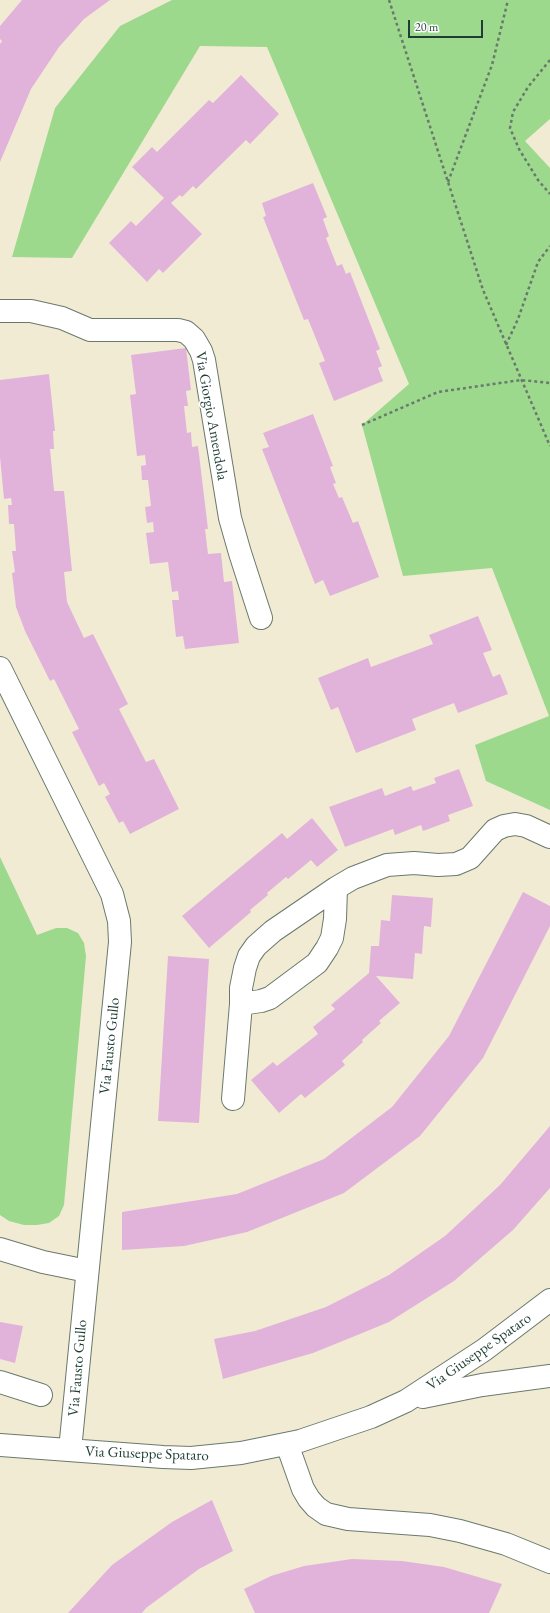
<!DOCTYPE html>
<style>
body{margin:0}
#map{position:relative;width:550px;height:1613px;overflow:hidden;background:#f2ebd4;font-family:"EB Garamond",serif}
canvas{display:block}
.scale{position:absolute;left:408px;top:20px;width:75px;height:18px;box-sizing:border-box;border:2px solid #1f3d34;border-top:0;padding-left:5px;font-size:12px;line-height:14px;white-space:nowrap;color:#1f3d34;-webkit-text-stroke:3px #fff;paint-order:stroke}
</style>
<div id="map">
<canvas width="550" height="1613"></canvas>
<div class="scale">20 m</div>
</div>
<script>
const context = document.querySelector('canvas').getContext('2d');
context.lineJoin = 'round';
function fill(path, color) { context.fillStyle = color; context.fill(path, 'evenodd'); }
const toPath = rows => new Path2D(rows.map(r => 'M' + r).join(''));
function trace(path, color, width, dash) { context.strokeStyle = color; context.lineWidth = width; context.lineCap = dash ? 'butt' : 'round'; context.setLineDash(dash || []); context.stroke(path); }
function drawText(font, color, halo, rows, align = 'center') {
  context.font = font + ' "EB Garamond",serif'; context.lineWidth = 3.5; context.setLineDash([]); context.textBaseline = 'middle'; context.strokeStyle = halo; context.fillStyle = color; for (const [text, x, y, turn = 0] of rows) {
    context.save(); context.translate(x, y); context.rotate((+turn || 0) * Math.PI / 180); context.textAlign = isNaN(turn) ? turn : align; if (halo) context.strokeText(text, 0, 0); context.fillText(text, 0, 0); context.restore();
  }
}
fill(toPath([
 [172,0,550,0,550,119,525,141,550,168,550,810,486,781,475,745,549,716,492,568,403,576,362,425,409,384,267,47,200,46,72,258,12,257,55,108,120,26],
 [0,857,37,935,56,928,67,928,78,933,84,943,86,956,64,1205,59,1216,49,1223,37,1225,24,1225,9,1221,0,1215]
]), '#9cd98d');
fill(toPath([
 [22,0,110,0,84,19,59,47,31,89,0,162,0,44,2,41,0,39,0,26],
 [241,75,279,114,250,144,246,140,196,189,193,186,182,197,180,195,171,203,202,234,163,273,159,269,147,282,109,243,131,221,136,226,164,198,132,167,152,147,157,152,209,100,213,103],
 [313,183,327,217,323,219,329,236,326,238,337,266,342,264,346,274,350,272,380,349,376,351,382,366,378,368,383,381,334,401,319,363,325,361,308,319,304,320,263,217,266,216,262,203],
 [186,348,191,390,186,391,188,406,184,406,187,433,191,432,192,447,198,446,208,529,205,529,208,554,221,553,224,582,232,581,239,643,185,649,183,636,176,637,172,600,179,600,178,591,172,592,168,562,150,564,146,533,154,532,153,522,147,523,145,507,151,506,148,480,142,480,141,466,146,465,145,455,137,456,130,395,136,394,131,355],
 [49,374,55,431,53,431,54,449,50,449,54,491,64,491,72,571,64,572,67,602,84,638,93,634,128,704,119,709,146,762,154,759,179,809,130,834,123,821,119,823,105,797,110,794,104,783,99,786,72,732,79,729,54,679,50,681,25,631,16,607,12,573,15,572,12,551,16,551,14,524,9,524,8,505,12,505,11,498,4,499,0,457,0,380],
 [313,414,333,466,330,467,336,483,333,484,339,498,342,497,353,523,358,521,379,577,330,596,323,580,315,584,262,449,269,447,263,433],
 [478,616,492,650,483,653,493,677,500,674,508,694,458,713,454,703,412,719,416,730,356,753,338,707,331,710,318,678,368,658,371,667,433,644,429,635],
 [459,769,473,806,448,815,450,821,423,831,421,825,395,835,393,829,345,847,329,807,382,788,385,796,411,786,413,791,436,783,434,778],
 [312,818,338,850,317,867,311,860,288,879,286,877,267,893,268,895,250,910,251,912,209,948,182,916,282,833,287,839],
 [523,892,550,906,550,926,483,1058,420,1136,344,1193,247,1232,184,1246,122,1250,122,1212,237,1194,324,1159,392,1107,449,1036],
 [392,895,433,898,431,927,424,926,422,954,415,953,413,979,376,976,400,1003,379,1021,381,1023,362,1040,363,1042,342,1061,345,1065,305,1098,301,1094,279,1113,251,1080,273,1062,277,1066,318,1034,313,1027,335,1009,331,1005,369,973,371,946,379,946,381,920,390,921],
 [168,956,209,959,199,1123,158,1121],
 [550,1126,550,1188,513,1230,454,1281,389,1322,355,1336,313,1353,223,1379,214,1339,255,1331,326,1307,389,1275,445,1236,500,1185],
 [0,1322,23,1326,15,1363,0,1359],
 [212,1500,233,1551,199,1569,146,1608,142,1613,68,1613,112,1565,172,1522],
 [352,1559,402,1561,444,1567,502,1584,489,1613,255,1613,244,1589,271,1576,304,1566]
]), '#e1b3db');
const street = toPath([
 [0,311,31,311,62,318,90,330,178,330,186,332,194,339,201,351,204,360,230,518,240,553,261,618],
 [0,668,112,894,119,921,120,942,70,1450],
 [336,888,273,931,256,946,249,956,245,968,241,988,241,1004,261,1001,270,998,317,963,327,948,332,938,335,919,336,888,353,878,387,865,414,863,438,865,456,864,470,858,495,830,504,826,515,824,526,826,550,837],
 [233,1099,241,1004],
 [0,1249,43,1262,87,1271],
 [0,1382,41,1395],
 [423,1397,482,1385,550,1376],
 [287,1444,303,1489,309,1499,316,1507,326,1514,348,1519,430,1525,460,1531,506,1544,550,1562],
 [0,1445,163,1457,191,1458,241,1453,300,1441,371,1417,406,1401,484,1350,550,1300]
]);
trace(street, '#697a6c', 24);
trace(toPath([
 [389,0,483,290,550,446],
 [550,60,528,87,513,112,510,128,519,149,538,180,550,194],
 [448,182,492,65,508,0],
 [506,345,518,319,538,262,550,246],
 [362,425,438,392,521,380,550,383]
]), '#697a6c', 2.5, [3, 3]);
trace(street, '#fff', 22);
drawText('15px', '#1f3d34', '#fff', [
 ["Via Giorgio Amendola",211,416,80],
 ["Via Fausto Gullo",110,1046,-84],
 ["Via Giuseppe Spataro",479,1352,-35],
 ["Via Fausto Gullo",78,1368,-85],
 ["Via Giuseppe Spataro",147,1454,2]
]);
</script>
